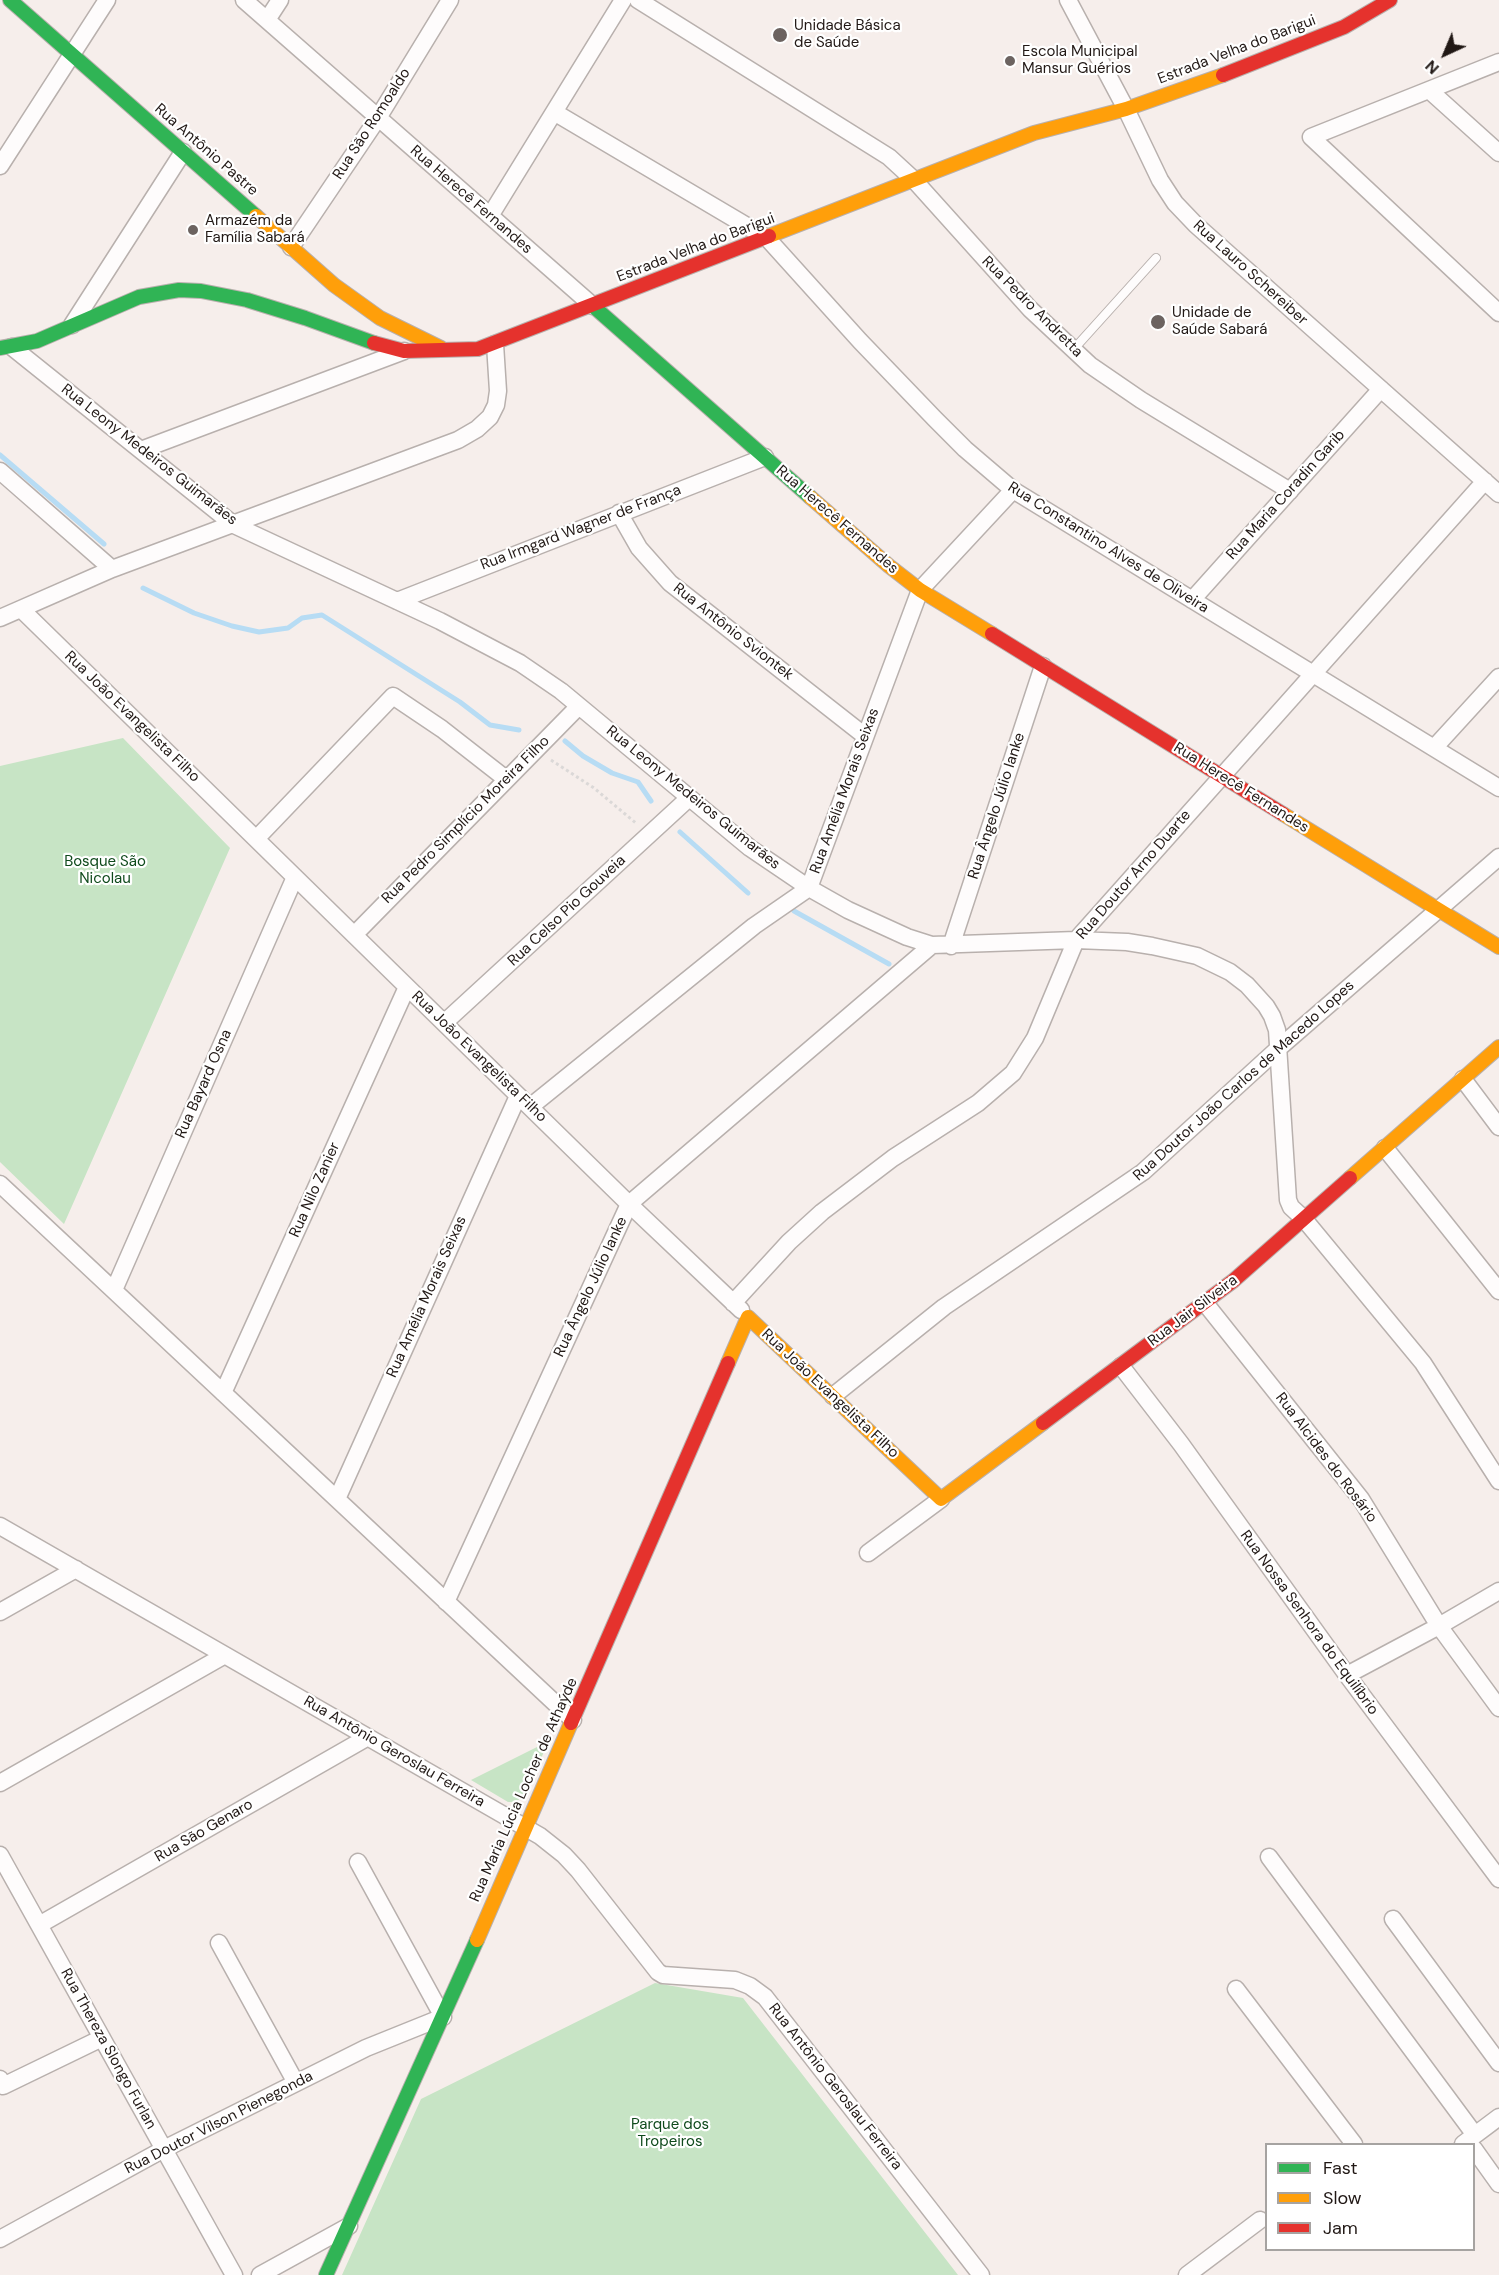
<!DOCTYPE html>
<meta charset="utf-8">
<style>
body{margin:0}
#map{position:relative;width:1499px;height:2275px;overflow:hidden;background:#f6eeeb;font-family:"DM Sans",sans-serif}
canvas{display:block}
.legend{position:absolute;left:1265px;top:2143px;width:210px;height:108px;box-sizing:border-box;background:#fff;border:2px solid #a6a3a1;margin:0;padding:8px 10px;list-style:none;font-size:18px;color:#211815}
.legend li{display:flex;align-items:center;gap:12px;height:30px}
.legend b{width:30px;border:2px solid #a6a3a1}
.north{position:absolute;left:1415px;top:24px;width:60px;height:60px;-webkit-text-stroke:4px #fff;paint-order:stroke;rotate:224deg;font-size:16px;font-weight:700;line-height:24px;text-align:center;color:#211815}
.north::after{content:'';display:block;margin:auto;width:21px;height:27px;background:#211815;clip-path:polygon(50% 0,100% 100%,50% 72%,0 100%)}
</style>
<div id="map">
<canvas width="1499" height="2275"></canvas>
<ul class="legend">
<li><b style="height:8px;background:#30b455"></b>Fast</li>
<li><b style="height:8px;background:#ff9f0a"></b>Slow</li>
<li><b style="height:8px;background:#e5322d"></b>Jam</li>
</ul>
<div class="north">N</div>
</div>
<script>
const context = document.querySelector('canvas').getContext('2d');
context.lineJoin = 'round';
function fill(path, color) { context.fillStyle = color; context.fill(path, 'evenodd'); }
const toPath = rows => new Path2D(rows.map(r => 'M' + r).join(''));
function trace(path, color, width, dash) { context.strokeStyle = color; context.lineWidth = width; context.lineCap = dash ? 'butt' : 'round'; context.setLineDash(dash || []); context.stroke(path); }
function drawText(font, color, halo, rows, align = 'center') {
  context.font = font + ' "DM Sans",sans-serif'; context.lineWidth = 4.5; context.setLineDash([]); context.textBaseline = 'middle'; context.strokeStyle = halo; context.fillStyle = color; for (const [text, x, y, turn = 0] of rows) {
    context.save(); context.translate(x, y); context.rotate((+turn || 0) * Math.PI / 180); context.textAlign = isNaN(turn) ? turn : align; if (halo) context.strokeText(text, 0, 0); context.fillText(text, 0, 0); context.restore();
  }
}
fill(toPath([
 [123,738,230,848,64,1224,0,1162,0,766],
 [549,1741,524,1795,516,1802,508,1802,471,1780],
 [655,1983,743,1998,958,2275,342,2275,421,2099]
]), '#c7e4c5');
trace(toPath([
 [0,455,104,544],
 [143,588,194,613,232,626,259,632,288,628,302,618,322,615,460,702,490,725,519,730],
 [565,741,583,756,612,773,638,782,651,801],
 [680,832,748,893],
 [794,911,889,964]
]), '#b7dcf4', 5);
const lane = toPath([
 [1073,350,1156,258]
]);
const street = toPath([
 [244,0,593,306],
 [638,0,889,157,914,180,1030,309,1090,365,1141,400,1290,491],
 [1068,0,1126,109,1160,180,1175,203,1196,225,1499,494],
 [267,20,280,0],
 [1499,62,1311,137,1499,313],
 [1429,90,1499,153],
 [554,112,767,238,860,341,935,419,965,449,1013,490,1499,788],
 [0,166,107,0],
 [490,216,623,0],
 [291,247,378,118,450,0],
 [72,325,183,152],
 [12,347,234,525,440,621,520,663,561,691,750,848,809,888,848,910,907,937,932,945,1076,940,1127,942,1152,946,1197,956,1230,972,1247,985,1266,1006,1272,1016,1277,1030,1288,1200,1291,1207,1304,1219,1423,1363,1499,1481],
 [141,450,404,351],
 [0,471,112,569],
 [619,513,639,548,670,583,865,736],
 [1192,600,1381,389],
 [397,601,765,457],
 [22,610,629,1204,741,1310],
 [0,618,112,569,458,440,477,429,490,417,496,405,498,391,495,344],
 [1434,748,1499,677],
 [256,839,393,696,442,729,506,779],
 [354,935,579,706],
 [951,946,1043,666],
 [444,1023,689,798],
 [1463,1079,1499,1127],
 [530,1107,754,926,809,888,920,590,1013,490],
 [1385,1148,1499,1291],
 [0,1184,573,1720],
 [114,1290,295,877],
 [733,1303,789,1242,822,1212,893,1158,978,1103,1013,1073,1035,1038,1076,940,1485,481],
 [1205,1303,1361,1499,1439,1626,1499,1708],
 [1121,1366,1181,1444,1347,1675,1499,1879],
 [223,1393,407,987],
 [833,1396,944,1307,1143,1172,1280,1047,1499,857],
 [337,1499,518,1096],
 [0,1526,540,1836,564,1855,578,1870,658,1972,663,1975,735,1980,750,1986,765,1997,981,2275],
 [868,1553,941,1499],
 [446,1602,629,1204,932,945],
 [0,1612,76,1569],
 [1347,1675,1439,1626,1499,1591],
 [0,1783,225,1655],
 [0,1855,234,2275],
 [1269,1857,1475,2135],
 [1393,1919,1499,2063],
 [39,1925,368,1737],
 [219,1943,296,2083],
 [1236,1989,1354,2144],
 [0,2079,3,2086,102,2038],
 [1463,2144,1499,2117],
 [1474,2149,1499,2184],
 [0,2239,164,2149,366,2048,443,2017,358,1862],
 [260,2275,349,2226],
 [1187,2275,1260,2220]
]);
const fast = toPath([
 [10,0,256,216],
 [593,306,810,497],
 [0,348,37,341,139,297,179,290,201,291,247,300,305,318,374,343],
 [326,2275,477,1940]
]);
const slow = toPath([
 [256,216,334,285,380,318,441,348],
 [769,236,1034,133,1126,109,1223,75],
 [810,497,889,566,920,590,992,634],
 [1283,814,1499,947],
 [1350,1178,1499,1047],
 [728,1363,748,1317,941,1499,1043,1423],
 [477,1940,571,1723]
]);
const jam = toPath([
 [1223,75,1344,27,1390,0],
 [374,343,404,351,478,349,769,236],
 [992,634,1283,814],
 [1043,1423,1233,1281,1350,1178],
 [571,1723,728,1363]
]);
trace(lane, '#b8b0ad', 10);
trace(street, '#b8b0ad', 19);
trace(fast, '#b8b0ad', 16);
trace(slow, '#b8b0ad', 16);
trace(jam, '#b8b0ad', 16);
trace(toPath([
 [551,760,594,788,637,824]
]), '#dbd8d7', 3, [3, 3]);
trace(lane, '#fefcfc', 8);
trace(street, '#fefcfc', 16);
trace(fast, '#30b455', 14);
trace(slow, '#ff9f0a', 14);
trace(jam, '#e5322d', 14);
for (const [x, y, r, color] of [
 [780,35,8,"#6c6360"],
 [1010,61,6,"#6c6360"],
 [193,230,6,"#6c6360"],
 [1158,322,8,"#6c6360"]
]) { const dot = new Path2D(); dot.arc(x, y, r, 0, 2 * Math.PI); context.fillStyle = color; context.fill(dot); trace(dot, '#fff', 2); }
drawText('15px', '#211815', '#fff', [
 ["Unidade Básica",794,26],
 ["de Saúde",794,43],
 ["Escola Municipal",1022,52],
 ["Mansur Guérios",1022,69],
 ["Armazém da",205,221],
 ["Família Sabará",205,238],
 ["Unidade de",1172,313],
 ["Saúde Sabará",1172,330]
], 'left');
drawText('15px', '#211815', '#fff', [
 ["Estrada Velha do Barigui",1237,50,-21],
 ["Rua São Romoaldo",372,124,-57],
 ["Rua Antônio Pastre",206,150,41],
 ["Rua Herecê Fernandes",471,200,41],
 ["Estrada Velha do Barigui",696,248,-21],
 ["Rua Lauro Schereiber",1250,273,42],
 ["Rua Pedro Andretta",1032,307,45],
 ["Rua Leony Medeiros Guimarães",149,455,38],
 ["Rua Maria Coradin Garib",1286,495,-48],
 ["Rua Herecê Fernandes",837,520,41],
 ["Rua Irmgard Wagner de França",581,528,-21],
 ["Rua Constantino Alves de Oliveira",1108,548,32],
 ["Rua Antônio Sviontek",733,632,38],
 ["Rua João Evangelista Filho",132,717,44],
 ["Rua Herecê Fernandes",1241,788,32],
 ["Rua Amélia Morais Seixas",845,791,-70],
 ["Rua Leony Medeiros Guimarães",693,798,39],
 ["Rua Ângelo Júlio Ianke",997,806,-72],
 ["Rua Pedro Simplício Moreira Filho",466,820,-45],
 ["Rua Doutor Arno Duarte",1134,875,-49],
 ["Rua Celso Pio Gouveia",567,911,-43],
 ["Rua João Evangelista Filho",479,1057,44],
 ["Rua Doutor João Carlos de Macedo Lopes",1244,1081,-42],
 ["Rua Bayard Osna",204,1084,-66],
 ["Rua Nilo Zanier",315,1190,-66],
 ["Rua Ângelo Júlio Ianke",591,1287,-65],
 ["Rua Amélia Morais Seixas",427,1297,-66],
 ["Rua Jair Silveira",1193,1311,-37],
 ["Rua João Evangelista Filho",830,1394,43],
 ["Rua Alcides do Rosário",1326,1458,53],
 ["Rua Nossa Senhora do Equilíbrio",1309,1623,54],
 ["Rua Antônio Geroslau Ferreira",394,1752,30],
 ["Rua Maria Lúcia Locher de Athaýde",524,1790,-66],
 ["Rua São Genaro",204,1831,-30],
 ["Rua Thereza Slongo Furlan",108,2049,61],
 ["Rua Antônio Geroslau Ferreira",835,2087,52],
 ["Rua Doutor Vilson Pienegonda",219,2123,-27]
]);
drawText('15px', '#0f4a1c', '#fff', [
 ["Bosque São",105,862],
 ["Nicolau",105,879],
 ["Parque dos",670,2125],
 ["Tropeiros",670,2142]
]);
</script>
